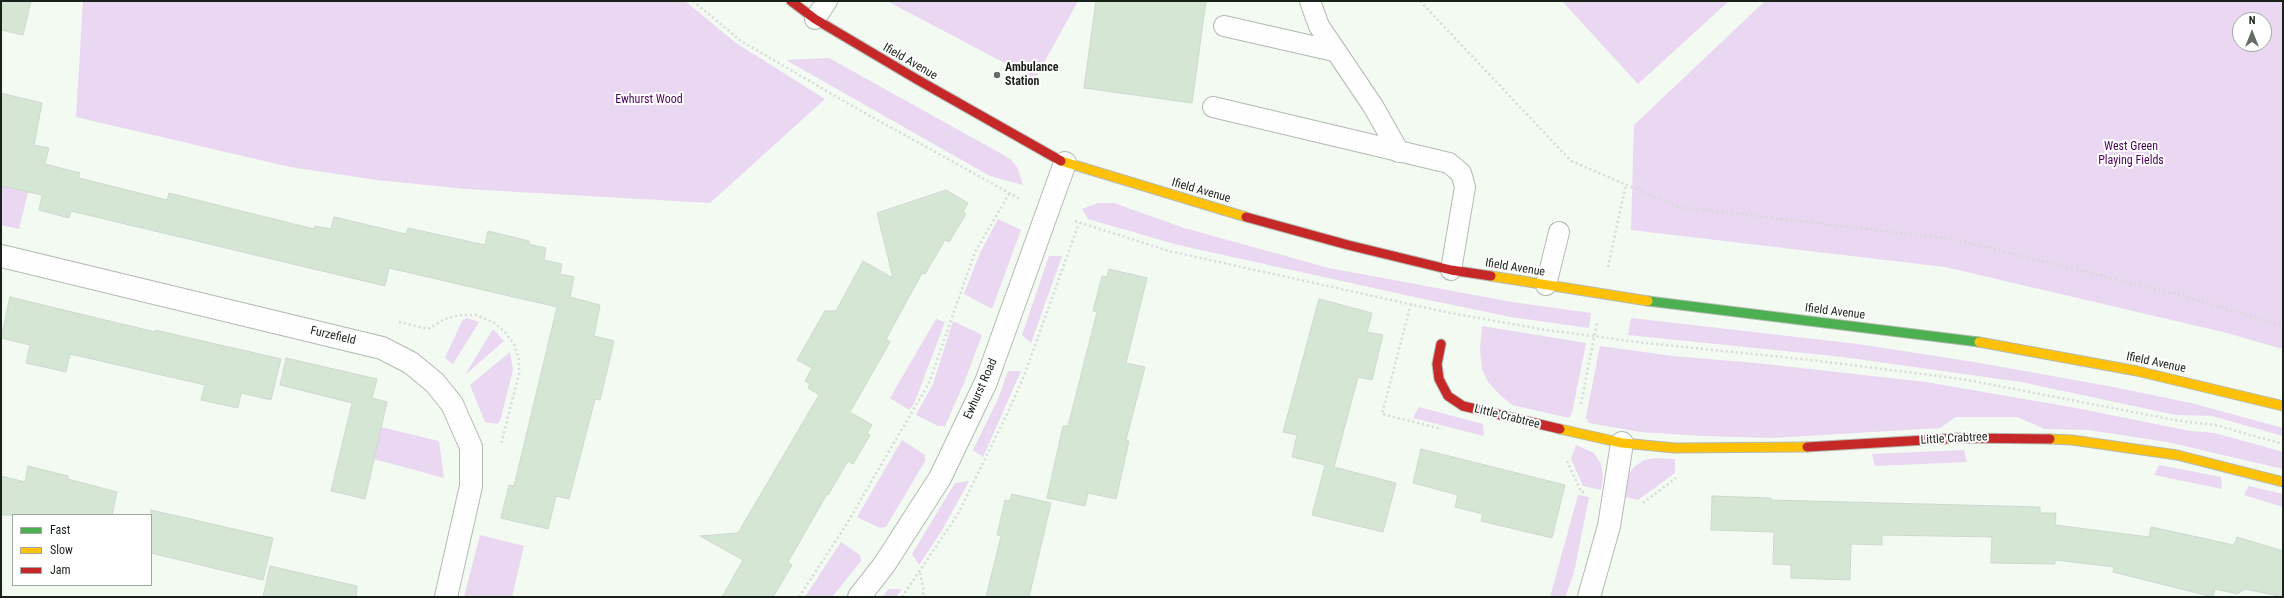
<!DOCTYPE html>
<style>
body{margin:0}
#map{position:relative;width:2284px;height:598px;overflow:hidden;background:#f2faf2;font-family:"Roboto Condensed",sans-serif}
canvas{display:block}
.frame{position:absolute;inset:0;border:2px solid #192219;pointer-events:none}
.legend{position:absolute;left:12px;top:514px;width:140px;height:72px;box-sizing:border-box;background:#fff;border:1px solid #a3a7a3;margin:0;padding:5px 7px;list-style:none;font-size:12px;color:#192219}
.legend li{display:flex;align-items:center;gap:8px;height:20px}
.legend b{width:20px;border:1px solid #a3a7a3}
.north{position:absolute;left:2232px;top:12px;width:40px;height:40px;box-sizing:border-box;background:#fff;border:1px solid #a3a7a3;border-radius:50%;rotate:0deg;font-size:11px;font-weight:700;line-height:16px;text-align:center;color:#192219}
.north::after{content:'';display:block;margin:auto;width:14px;height:18px;background:#656e65;clip-path:polygon(50% 0,100% 100%,50% 72%,0 100%)}
</style>
<div id="map">
<canvas width="2284" height="598"></canvas>
<div class="frame"></div>
<ul class="legend">
<li><b style="height:5px;background:#4caf50"></b>Fast</li>
<li><b style="height:5px;background:#ffc107"></b>Slow</li>
<li><b style="height:5px;background:#c62828"></b>Jam</li>
</ul>
<div class="north">N</div>
</div>
<script>
const context = document.querySelector('canvas').getContext('2d');
context.lineJoin = 'round';
function fill(path, color) { context.fillStyle = color; context.fill(path, 'evenodd'); }
const toPath = rows => new Path2D(rows.map(r => 'M' + r).join(''));
function trace(path, color, width, dash) { context.strokeStyle = color; context.lineWidth = width; context.lineCap = dash ? 'butt' : 'round'; context.setLineDash(dash || []); context.stroke(path); }
function drawText(font, color, halo, rows, align = 'center') {
  context.font = font + ' "Roboto Condensed",sans-serif'; context.lineWidth = 4; context.setLineDash([]); context.textBaseline = 'middle'; context.strokeStyle = halo; context.fillStyle = color; for (const [text, x, y, turn = 0] of rows) {
    context.save(); context.translate(x, y); context.rotate((+turn || 0) * Math.PI / 180); context.textAlign = isNaN(turn) ? turn : align; if (halo) context.strokeText(text, 0, 0); context.fillText(text, 0, 0); context.restore();
  }
}
fill(toPath([
 [83,1,685,1,736,43,825,99,710,203,466,189,377,180,290,167,76,117],
 [887,1,1078,1,1035,79],
 [1562,1,1729,1,1638,84],
 [1765,1,2283,1,2283,349,2223,332,1945,267,1631,230,1634,125],
 [2240,20,2264,20,2264,44,2240,44],
 [829,58,1009,158,1017,167,1023,185,990,176,786,60],
 [1,186,28,192,19,229,1,225],
 [1098,203,1114,203,1184,228,1329,268,1512,302,1591,313,1589,328,1511,317,1419,298,1178,245,1088,219,1082,209],
 [998,219,1021,230,992,309,964,294,980,253],
 [1049,256,1062,256,1031,343,1022,335],
 [467,318,479,322,453,364,445,358,462,321],
 [1631,318,1858,344,1974,362,2108,386,2191,403,2283,428,2283,436,2212,416,2176,415,2021,382,1843,357,1628,335],
 [936,319,945,322,914,404,909,410,890,398],
 [953,321,982,335,964,383,945,426,938,426,916,415,933,384],
 [1482,326,1586,343,1572,413,1569,418,1512,405,1501,396,1488,382,1482,369,1480,350],
 [493,329,504,341,465,375],
 [1600,346,1672,356,1756,363,1926,382,2076,408,2190,431,2215,433,2283,452,2283,469,2167,442,2088,430,2045,429,2017,417,1956,417,1940,428,1773,438,1703,436,1640,432,1589,423,1586,417],
 [510,352,513,370,500,421,497,424,485,422,470,385],
 [1008,371,1021,371,983,457,973,450,998,399],
 [1419,407,1483,424,1484,436,1413,418],
 [381,427,439,441,444,478,374,459],
 [902,440,925,455,925,461,886,527,880,528,857,517],
 [1576,445,1594,453,1601,464,1603,477,1601,490,1583,486,1571,459],
 [1964,450,1967,462,1875,466,1872,454],
 [1655,458,1675,459,1675,473,1638,500,1623,496,1627,476,1634,467,1644,460],
 [2159,465,2221,477,2222,489,2154,475],
 [969,481,941,532,919,565,912,554,955,483],
 [2249,486,2283,494,2283,507,2244,495],
 [1578,495,1589,497,1574,573,1565,597,1550,597],
 [480,535,524,546,512,597,464,597],
 [841,542,860,555,861,561,832,597,805,597],
 [889,589,902,589,896,597,882,597]
]), '#ead7f1');
const building = toPath([
 [1,1,31,1,23,35,1,30,1,1],
 [1096,1,1206,1,1192,103,1084,88,1096,1],
 [1,93,42,103,34,145,49,148,45,164,80,173,79,178,167,200,169,193,314,229,315,226,331,229,334,217,406,234,408,228,485,245,488,231,529,241,529,244,546,248,544,260,562,264,560,274,574,277,570,297,600,305,594,336,614,341,600,400,595,399,569,499,556,496,548,529,501,518,509,485,514,486,557,307,389,268,385,286,71,211,69,218,39,210,42,195,1,186,1,93],
 [946,190,968,203,963,212,966,214,949,242,945,240,925,274,922,273,886,339,890,342,850,412,872,425,867,433,870,435,853,464,848,461,828,495,827,494,788,562,792,565,773,597,722,597,743,560,700,536,738,533,819,395,808,388,810,384,805,381,812,368,797,360,825,311,836,311,863,261,893,278,877,213,946,190],
 [1109,269,1147,278,1126,363,1145,367,1126,440,1129,441,1116,499,1088,493,1085,506,1047,498,1063,426,1068,426,1097,312,1093,311,1102,276,1107,277,1109,269],
 [10,297,155,332,155,330,281,359,271,400,241,393,238,408,201,400,205,385,70,354,66,372,26,363,30,345,1,338,10,297],
 [1319,299,1372,313,1367,332,1383,335,1372,380,1358,377,1334,467,1396,483,1383,532,1312,515,1325,465,1292,457,1297,435,1283,432,1319,299],
 [286,358,377,379,372,398,387,402,365,499,331,491,352,403,280,385,286,358],
 [1421,449,1565,485,1552,538,1481,521,1483,514,1455,507,1458,495,1413,483,1421,449],
 [28,466,68,476,68,479,117,492,112,515,1,515,1,476,25,482,28,466],
 [1012,494,1051,503,1029,597,986,597,1001,536,997,535,1005,500,1010,501,1012,494],
 [1712,496,1771,498,1771,500,2040,507,2040,513,2056,513,2055,525,2149,537,2151,527,2234,545,2237,537,2283,551,2283,597,2245,589,2237,594,2215,589,2213,597,2113,572,2114,567,2055,560,2055,564,1991,563,1992,537,1882,535,1882,545,1851,544,1850,580,1791,578,1791,565,1773,564,1774,532,1711,530,1712,496],
 [151,510,273,538,263,580,151,553,151,510],
 [270,566,357,586,356,597,263,597,270,566]
]);
fill(building, '#d5e6d5');
trace(building, '#cfd8cf', 1);
const lane = toPath([
 [1310,1,1319,26,1373,106,1399,152],
 [815,19,827,1],
 [1224,26,1334,51],
 [1213,107,1449,163,1461,173,1465,187,1451,270],
 [1546,285,1559,232]
]);
const street = toPath([
 [1,256,382,348,411,363,435,383,452,404,471,447,471,486,446,597],
 [859,597,884,565,940,478,986,382,1065,163],
 [1589,597,1609,526,1622,443]
]);
const fast = toPath([
 [1648,301,1979,342]
]);
const slow = toPath([
 [1061,161,1246,217],
 [1491,276,1648,301],
 [1979,342,2137,371,2283,406],
 [1560,429,1622,443,1675,448,1807,447],
 [2050,439,2072,440,2177,455,2283,482]
]);
const jam = toPath([
 [791,1,815,19,918,80,1061,161],
 [1246,217,1348,245,1451,270,1491,276],
 [1441,344,1437,364,1439,379,1448,396,1463,406,1560,429],
 [1807,447,1960,438,2050,439]
]);
trace(lane, '#b2bab1', 22);
trace(street, '#b2bab1', 24);
trace(fast, '#b2bab1', 11);
trace(slow, '#b2bab1', 11);
trace(jam, '#b2bab1', 11);
trace(toPath([
 [693,1,741,41,854,107,1020,199],
 [1420,1,1571,161,1678,207,1953,239,2180,295,2283,326],
 [1075,221,1169,251,1450,313,1546,330,1646,343,1811,360,1962,379,2180,421,2215,425,2283,444],
 [1608,267,1626,184],
 [1411,304,1382,414,1442,429],
 [399,322,428,329,445,319,459,315,476,315,493,322,504,331,514,344,519,359,519,374,501,444],
 [1581,404,1597,322],
 [1567,461,1581,492,1584,492],
 [1643,503,1676,478],
 [920,573,924,591,922,597],
 [799,597,846,525,929,383,975,252,1009,194],
 [902,597,958,514,1008,412,1024,376,1079,223]
]), '#d7dad7', 2.5, [2, 3]);
trace(lane, '#fdfefd', 20);
trace(street, '#fdfefd', 22);
trace(fast, '#4caf50', 9);
trace(slow, '#ffc107', 9);
trace(jam, '#c62828', 9);
for (const [x, y, r, color] of [
 [997,75,4,"#656e65"]
]) { const dot = new Path2D(); dot.arc(x, y, r, 0, 2 * Math.PI); context.fillStyle = color; context.fill(dot); trace(dot, '#fff', 1.5); }
drawText('12px', '#192219', '#fff', [
 ["Ifield Avenue",910,62,30],
 ["Ifield Avenue",1201,191,16],
 ["Ifield Avenue",1515,268,9],
 ["Ifield Avenue",1835,312,7],
 ["Furzefield",333,336,13],
 ["Ifield Avenue",2156,363,12],
 ["Ewhurst Road",981,389,-66],
 ["Little Crabtree",1507,417,14],
 ["Little Crabtree",1954,439,-3]
]);
drawText('bold 12px', '#192219', '#fff', [
 ["Ambulance",1005,68],
 ["Station",1005,82]
], 'left');
drawText('12px', '#4c025c', '#fff', [
 ["Ewhurst Wood",649,100],
 ["West Green",2131,147],
 ["Playing Fields",2131,161]
]);
</script>
